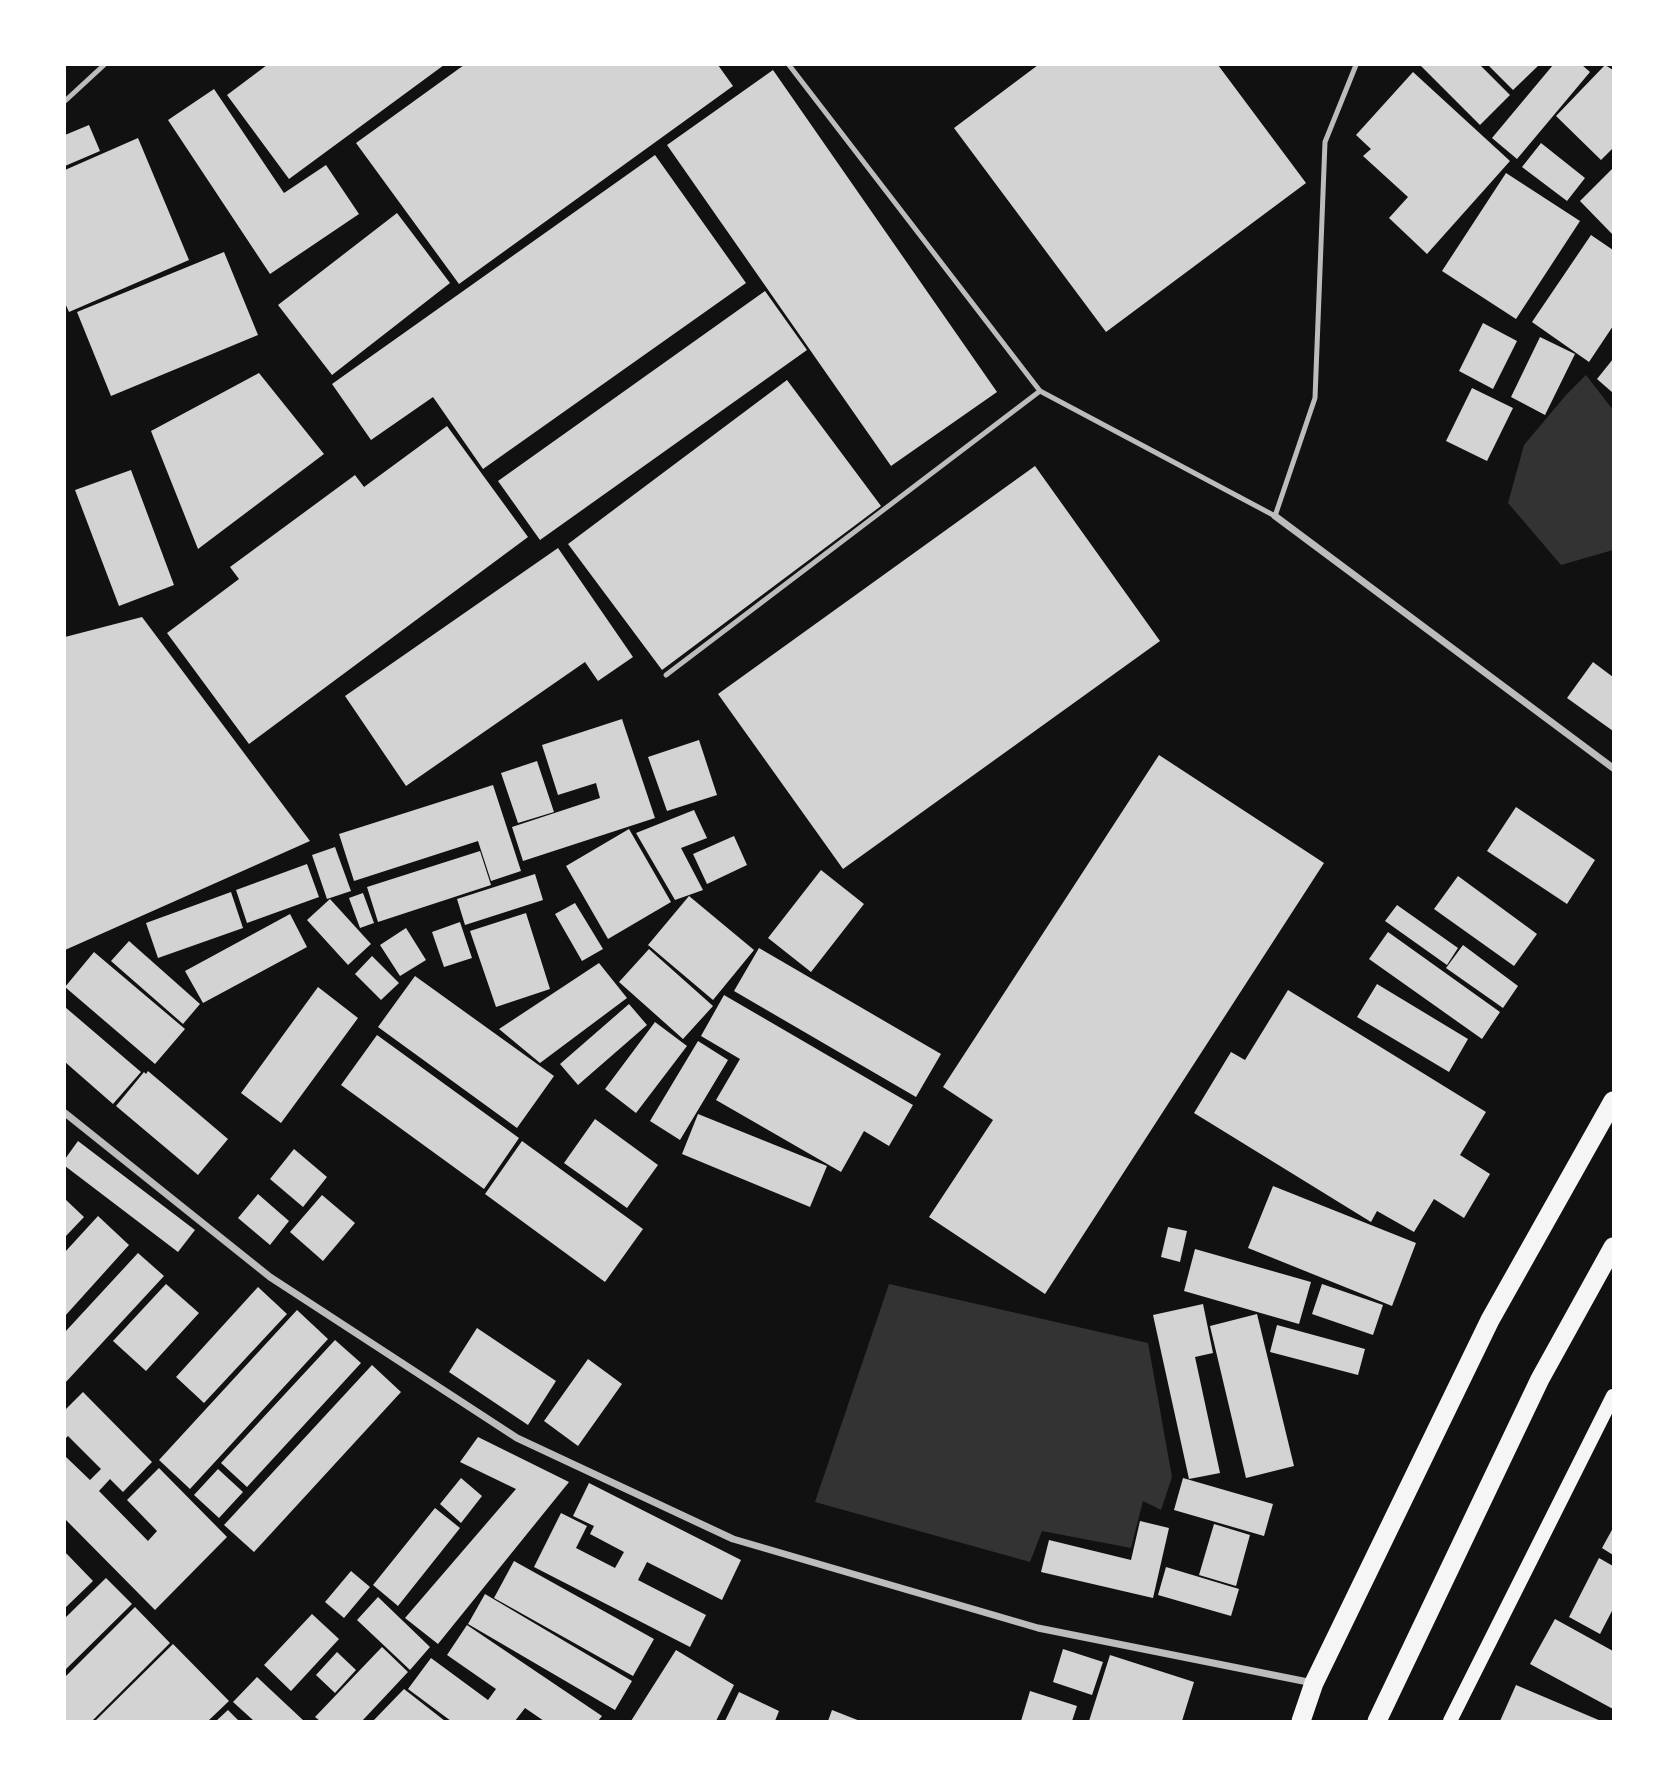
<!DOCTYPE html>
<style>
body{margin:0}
#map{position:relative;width:1678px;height:1786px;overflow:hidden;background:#111;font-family:"Alegreya Sans",sans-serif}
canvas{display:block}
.frame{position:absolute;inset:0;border:66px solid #fff;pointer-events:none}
</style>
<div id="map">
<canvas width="1678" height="1786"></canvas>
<div class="frame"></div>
</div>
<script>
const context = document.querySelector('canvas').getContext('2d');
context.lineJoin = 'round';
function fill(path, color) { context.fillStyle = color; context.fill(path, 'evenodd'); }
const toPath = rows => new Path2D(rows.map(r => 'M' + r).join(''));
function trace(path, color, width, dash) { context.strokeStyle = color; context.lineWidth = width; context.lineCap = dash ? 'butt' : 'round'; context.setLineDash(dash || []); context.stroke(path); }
fill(toPath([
 [1586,375,1613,410,1613,550,1561,565,1508,503,1524,445,1566,395],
 [889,1284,1148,1343,1172,1477,1161,1510,1143,1501,1131,1548,1042,1531,1030,1562,815,1502]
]), '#333');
fill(toPath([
 [267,65,444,65,289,179,227,95],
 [464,65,718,65,733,86,459,284,356,143],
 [1038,65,1218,65,1306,183,1106,332,954,128],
 [1420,65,1480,65,1510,95,1480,125],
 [1488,65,1539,65,1513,90],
 [1553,65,1582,65,1590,72,1517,159,1492,138],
 [1605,65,1613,70,1613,148,1601,160,1556,116],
 [773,70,997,392,891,466,667,145],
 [1413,72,1510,161,1427,254,1389,218,1408,197,1363,156,1371,149,1356,135],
 [214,89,284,193,326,165,359,214,270,274,168,120],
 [89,125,100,151,65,166,65,135],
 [138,138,189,260,69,312,65,303,65,170],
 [1541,143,1585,178,1567,201,1522,167],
 [655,155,746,283,483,469,433,397,371,440,332,384],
 [1613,168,1613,235,1580,201],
 [1506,173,1580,221,1516,319,1442,271],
 [397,213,450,283,332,375,278,305],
 [1591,235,1613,250,1613,326,1589,362,1532,322],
 [224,252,258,335,111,396,77,312],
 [765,291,807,350,540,540,498,481],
 [1483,323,1517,341,1493,389,1459,371],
 [1540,337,1575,354,1545,415,1511,397],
 [1613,359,1613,393,1597,379],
 [259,373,324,454,198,549,151,431],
 [787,380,881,506,662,670,568,544],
 [1472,388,1513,408,1487,461,1446,441],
 [447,426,528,537,249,744,167,633,239,579,230,567,355,475,364,487],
 [1035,466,1160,641,843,869,718,694],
 [131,470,174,585,119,606,75,490],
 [558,548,633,657,598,681,585,662,406,786,345,696],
 [142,617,310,841,65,950,65,637],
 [1593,662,1613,677,1613,731,1567,698],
 [622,719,655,818,523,861,512,827,600,798,596,783,558,795,542,745],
 [699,740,717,795,667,811,648,757],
 [1159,755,1324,863,1045,1294,929,1217,993,1120,943,1087],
 [537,761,554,812,518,823,501,773],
 [493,785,521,871,491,881,478,841,354,881,339,834],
 [1516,807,1595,860,1567,904,1487,851],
 [694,810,707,838,681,848,703,890,675,900,636,833],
 [629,829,671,902,608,939,566,866],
 [734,836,747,865,707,884,693,854],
 [335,847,351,891,327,899,312,855],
 [480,851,491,885,378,922,367,887],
 [307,864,319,897,247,923,236,890],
 [821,870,864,904,811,972,768,938],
 [535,874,543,900,465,925,457,899],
 [1458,876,1537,934,1514,966,1434,909],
 [231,892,243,928,158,958,146,923],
 [363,893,374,923,360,928,349,898],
 [689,896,754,950,713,1000,648,945],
 [330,899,371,944,348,965,307,920],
 [575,903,603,949,582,961,555,914],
 [1397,905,1458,948,1447,965,1385,921],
 [526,913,550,989,496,1007,470,931],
 [290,914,307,947,203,1003,185,971],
 [460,922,472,958,444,967,432,932],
 [406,928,426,960,400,976,380,945],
 [1388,932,1500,1012,1482,1039,1369,959],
 [129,941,200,1004,183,1024,111,961],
 [1463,945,1518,986,1503,1008,1446,968],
 [759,948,941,1054,916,1097,734,991],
 [649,949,713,1006,683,1039,619,982],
 [94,952,185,1029,155,1064,65,987],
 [372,956,399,983,381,1000,355,974],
 [599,963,627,998,540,1063,499,1029],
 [415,976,554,1076,517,1128,378,1027],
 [1377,984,1468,1039,1449,1072,1357,1017],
 [318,987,358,1018,281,1123,241,1093],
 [1288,990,1486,1112,1460,1155,1490,1174,1464,1218,1434,1199,1414,1232,1377,1211,1371,1222,1194,1113,1231,1052,1245,1060],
 [724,995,913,1105,889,1146,864,1131,841,1172,716,1100,740,1059,701,1036],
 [629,1004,647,1025,578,1085,560,1064],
 [65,1007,141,1072,113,1104,65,1062],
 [655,1022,687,1046,636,1113,605,1089],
 [377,1035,519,1138,484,1189,341,1085],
 [698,1041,728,1060,680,1140,650,1121],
 [148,1071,228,1139,198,1175,116,1106,144,1072,146,1074],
 [698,1114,827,1166,810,1207,682,1154],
 [595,1119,658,1165,627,1208,564,1163],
 [78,1141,195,1230,178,1252,65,1166,65,1159],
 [522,1141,643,1229,605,1282,485,1194],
 [294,1149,327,1177,303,1207,270,1179],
 [1273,1186,1416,1243,1392,1306,1248,1248],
 [258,1194,289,1221,270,1245,238,1218],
 [322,1195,355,1223,323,1261,290,1232],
 [65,1199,84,1217,65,1237],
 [98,1216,129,1245,65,1316,65,1252],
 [1168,1227,1187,1231,1180,1262,1161,1257],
 [1195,1249,1311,1282,1299,1324,1184,1291],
 [138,1253,164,1276,65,1383,65,1332],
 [166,1284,199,1313,146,1371,113,1341],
 [1322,1284,1383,1305,1373,1335,1312,1314],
 [258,1287,287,1314,204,1403,176,1377],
 [1203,1304,1213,1353,1195,1357,1220,1473,1189,1479,1153,1315],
 [297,1310,328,1339,190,1489,159,1460],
 [1257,1314,1294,1466,1246,1478,1210,1326],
 [1277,1325,1365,1349,1358,1375,1270,1352],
 [477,1328,556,1381,528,1425,449,1372],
 [335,1340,361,1363,247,1487,221,1463],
 [588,1359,622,1384,578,1446,544,1421],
 [372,1365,401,1392,254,1552,224,1525],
 [83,1392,152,1462,123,1492,110,1479,99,1491,148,1541,157,1531,127,1500,159,1468,227,1537,155,1610,65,1519,65,1456,90,1480,101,1469,68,1436,65,1439,65,1410],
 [478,1437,569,1482,438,1644,405,1618,516,1489,460,1462],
 [218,1469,243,1492,219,1518,194,1495],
 [461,1478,482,1496,461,1523,440,1504],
 [1183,1478,1273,1504,1264,1536,1174,1510],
 [589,1483,741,1560,722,1600,647,1562,638,1580,706,1615,690,1647,534,1567,561,1513,587,1526,576,1548,615,1568,624,1552,590,1534,594,1526,573,1516],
 [435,1508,460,1528,398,1606,373,1585],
 [1140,1521,1169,1528,1153,1598,1041,1572,1049,1540,1131,1560],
 [1214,1524,1250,1535,1236,1586,1199,1575],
 [1613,1528,1613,1555,1602,1548],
 [65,1552,93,1581,65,1608],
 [1599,1558,1613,1566,1613,1609,1600,1634,1569,1617],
 [514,1561,654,1639,633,1676,494,1598],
 [1166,1567,1239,1589,1231,1616,1158,1595],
 [351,1571,370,1587,344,1618,325,1602],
 [106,1578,132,1604,65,1670,65,1618],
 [485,1594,632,1681,615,1710,468,1624],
 [378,1597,430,1647,410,1670,357,1620],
 [135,1607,170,1643,92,1721,65,1721,65,1677],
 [312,1614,339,1639,291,1691,264,1665],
 [1555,1619,1613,1651,1613,1709,1530,1664],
 [467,1625,602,1716,598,1721,544,1721,525,1708,515,1721,451,1721,408,1689,431,1658,488,1700,496,1689,447,1655],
 [173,1644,229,1701,208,1721,95,1721],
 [382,1647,408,1672,362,1721,320,1721,315,1717],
 [1063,1649,1103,1662,1092,1695,1053,1682],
 [676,1650,734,1685,716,1721,631,1721],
 [337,1652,356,1670,335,1693,316,1675],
 [1110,1655,1194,1682,1182,1721,1089,1721],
 [257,1677,304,1721,254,1721,233,1702],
 [1516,1685,1601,1721,1500,1721],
 [404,1689,445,1721,373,1721],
 [1030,1691,1077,1706,1072,1721,1021,1721],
 [739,1692,779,1711,775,1721,725,1721],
 [228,1710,239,1721,216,1721],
 [832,1710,860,1721,828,1721]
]), '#d3d3d3');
trace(toPath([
 [65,101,104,65],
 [1040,391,1275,516,1315,398,1325,142,1356,65],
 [666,675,1040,391,789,65]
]), '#bcbcbc', 5);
trace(toPath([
 [1275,516,1613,768],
 [65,1113,270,1277,517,1438,733,1539,1038,1628,1313,1683]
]), '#bcbcbc', 7);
trace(toPath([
 [1450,1721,1613,1396]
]), '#f5f5f5', 14);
trace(toPath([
 [1301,1721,1314,1683,1490,1320,1613,1101],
 [1377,1721,1540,1379,1613,1247]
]), '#f5f5f5', 19);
</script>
